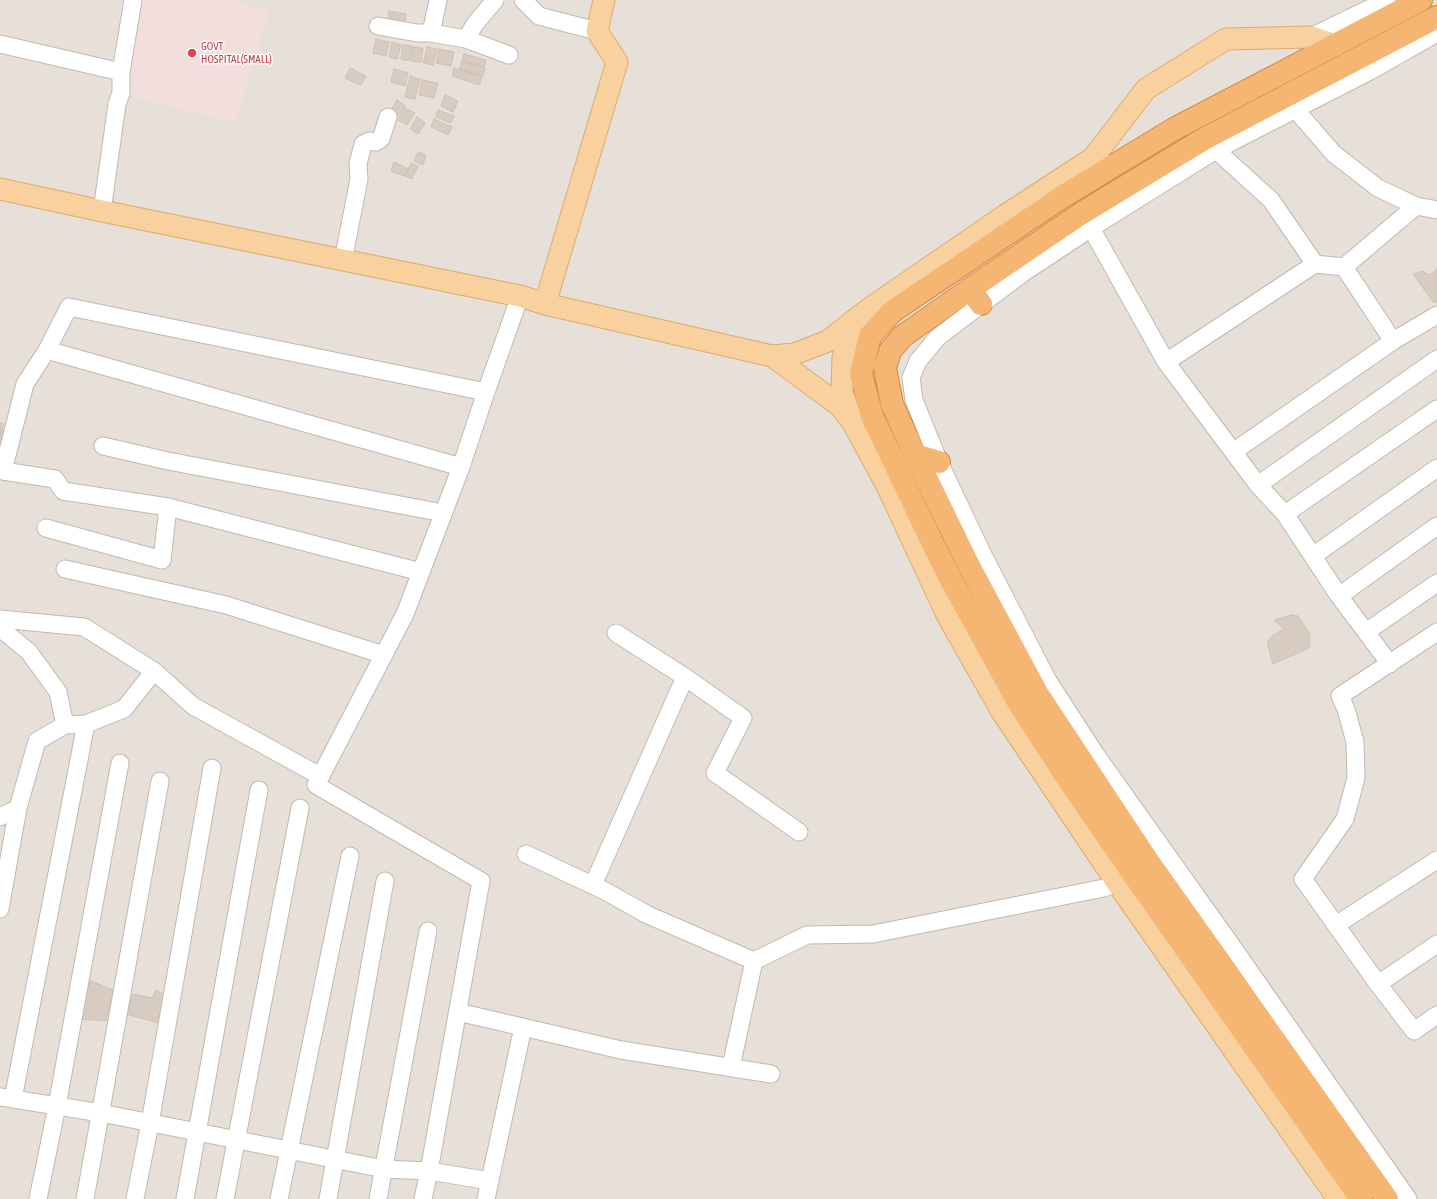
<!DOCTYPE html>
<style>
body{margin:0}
canvas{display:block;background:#f4efe9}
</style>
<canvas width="1437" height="1199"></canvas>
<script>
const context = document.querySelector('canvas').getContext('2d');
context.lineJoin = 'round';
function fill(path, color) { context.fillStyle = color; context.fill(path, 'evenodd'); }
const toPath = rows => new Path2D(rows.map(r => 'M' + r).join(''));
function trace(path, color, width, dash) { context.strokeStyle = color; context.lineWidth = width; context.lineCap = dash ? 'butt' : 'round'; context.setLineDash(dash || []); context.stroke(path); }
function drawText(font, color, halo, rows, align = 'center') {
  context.font = font + ' "Asap Condensed",sans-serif'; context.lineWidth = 3; context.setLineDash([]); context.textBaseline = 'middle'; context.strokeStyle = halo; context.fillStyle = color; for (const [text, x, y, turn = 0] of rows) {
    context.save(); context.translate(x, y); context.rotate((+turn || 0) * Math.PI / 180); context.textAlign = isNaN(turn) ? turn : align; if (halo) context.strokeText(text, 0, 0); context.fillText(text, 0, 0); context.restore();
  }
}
fill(toPath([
 [0,0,1437,0,1437,1199,0,1199]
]), '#e7e0d8');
fill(toPath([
 [134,0,231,0,269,12,235,123,121,93]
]), '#f3dede');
const building = toPath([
 [389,11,406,14,404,27,387,24,389,11],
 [376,39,389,42,386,56,373,53,376,39],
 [392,42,401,45,397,59,389,57,392,42],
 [403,45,412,46,409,61,401,59,403,45],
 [413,47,423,48,421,62,411,61,413,47],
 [427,47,437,49,433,65,423,63,427,47],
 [439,49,454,52,451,66,436,63,439,49],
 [464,54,486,60,484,67,462,61,464,54],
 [462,61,485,68,483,76,459,69,462,61],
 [350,68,366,76,361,85,345,78,350,68],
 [454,68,482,77,479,85,452,76,454,68],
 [394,69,408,73,405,86,391,82,394,69],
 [410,76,420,79,415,99,405,97,410,76],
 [422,80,438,83,434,98,419,95,422,80],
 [445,95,458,101,453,112,441,106,445,95],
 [397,100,405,106,398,116,391,110,397,100],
 [405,108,415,113,407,125,398,120,405,108],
 [438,110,454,116,451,123,436,117,438,110],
 [417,117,425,123,418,134,410,129,417,117],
 [434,119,452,127,448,135,431,127,434,119],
 [418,152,426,155,423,165,414,161,418,152],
 [394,162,407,168,404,176,391,171,394,162],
 [411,163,418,166,412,179,405,176,411,163],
 [1437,269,1437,302,1434,303,1413,274,1422,271,1429,275,1437,269],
 [0,423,3,424,1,446,0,445,0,423],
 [1292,615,1298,616,1310,635,1309,648,1273,664,1267,642,1272,636,1284,629,1274,620,1292,615],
 [89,980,117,992,113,1021,78,1019,89,980],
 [156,990,164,995,159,1023,126,1014,133,994,152,998,156,990]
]);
fill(building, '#d8ccc2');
trace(building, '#cfc0b3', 1);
const minor = toPath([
 [523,0,539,16,597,31],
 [378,26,417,33,431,33,466,39,509,55],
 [431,33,438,0],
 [1311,37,1387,0],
 [466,39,475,24,495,0],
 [0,44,121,72],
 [1295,109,1334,154,1378,188,1416,206,1437,210],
 [102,211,117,104,121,93,121,72,133,0],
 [1091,228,1166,362,1315,264,1271,200,1216,150],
 [343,261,359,179,358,164,363,144,369,141,376,142,381,139,388,117],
 [1315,264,1344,267,1416,206],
 [1393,341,1437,315],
 [47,350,461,467],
 [1166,362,1258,485,1285,514,1339,596,1390,664],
 [103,446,168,461,443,513],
 [1233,452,1393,341,1344,267],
 [1258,485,1437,359],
 [168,507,421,572],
 [1285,514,1437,409],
 [46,528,162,560,168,507,63,491,55,479,3,471,25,384,47,350,69,307,486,392],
 [1313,556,1437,468],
 [65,569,226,605,384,655],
 [1339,596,1437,526],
 [0,619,84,627,154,671,193,706,320,776],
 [0,628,29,652,58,692,65,725],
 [1366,632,1437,583],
 [1437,632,1340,696,1346,709,1355,742,1356,778,1345,819,1303,879,1378,984,1414,1031,1437,1015],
 [685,677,743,718,715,773,799,832],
 [0,817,18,808,37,741,65,725,86,724,124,709,154,671],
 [526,854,605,891,648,915,754,961,731,1067],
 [593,885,685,677,616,633],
 [0,909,18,808],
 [1336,925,1437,860],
 [754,961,807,935,873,934,1104,888,1117,883],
 [1378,984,1437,944],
 [458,1012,621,1050,771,1074],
 [0,1097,101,1113,384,1169,429,1171,481,881,316,785,405,614,461,467,486,392,520,296],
 [13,1099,86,724],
 [38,1199,57,1106,120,763],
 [85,1199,160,781],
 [135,1199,150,1123,212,768],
 [185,1199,259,790],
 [225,1199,300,808],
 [279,1199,350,856],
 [328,1199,385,881],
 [378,1199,428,931],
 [423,1199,429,1171,490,1181],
 [486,1199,523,1027],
 [1408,1199,1239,956,1096,755,1047,679,983,555,939,462,914,400,911,378,918,361,938,337,1023,273,1091,228,1216,150,1370,71,1437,33]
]);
const major = toPath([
 [0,189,102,211,520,296,545,304,772,356,794,354,828,341,866,311,1004,216,1093,158,1146,89,1226,39,1311,37,1336,45],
 [545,304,617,62,597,31,604,0],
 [772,356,840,406,853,423,887,486,947,615,1002,712,1117,883,1338,1199],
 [850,415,842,391,843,357,851,334,860,320]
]);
const highway = toPath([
 [970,289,981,304],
 [915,455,939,462],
 [1361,1199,1131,871,1065,775,1018,702,951,580,933,544,872,416,861,374,870,336,893,311,1062,197,1174,129,1421,0],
 [1387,1199,1148,861,1037,693,969,566,915,455,892,404,885,368,890,351,903,336,970,289,1082,213,1204,139,1437,17]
]);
trace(minor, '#c2b8af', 19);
trace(major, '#dcab6e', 23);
trace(highway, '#d48943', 24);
trace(minor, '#fff', 17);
trace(major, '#f8d19e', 21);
trace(highway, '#f5b673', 22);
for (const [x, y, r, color] of [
 [192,53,5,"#e0444e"]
]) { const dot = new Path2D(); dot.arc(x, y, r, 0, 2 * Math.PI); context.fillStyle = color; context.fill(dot); trace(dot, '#fff', 1.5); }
drawText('11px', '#be3a42', '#fff', [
 ["GOVT",201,47],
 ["HOSPITAL(SMALL)",201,60]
], 'left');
</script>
